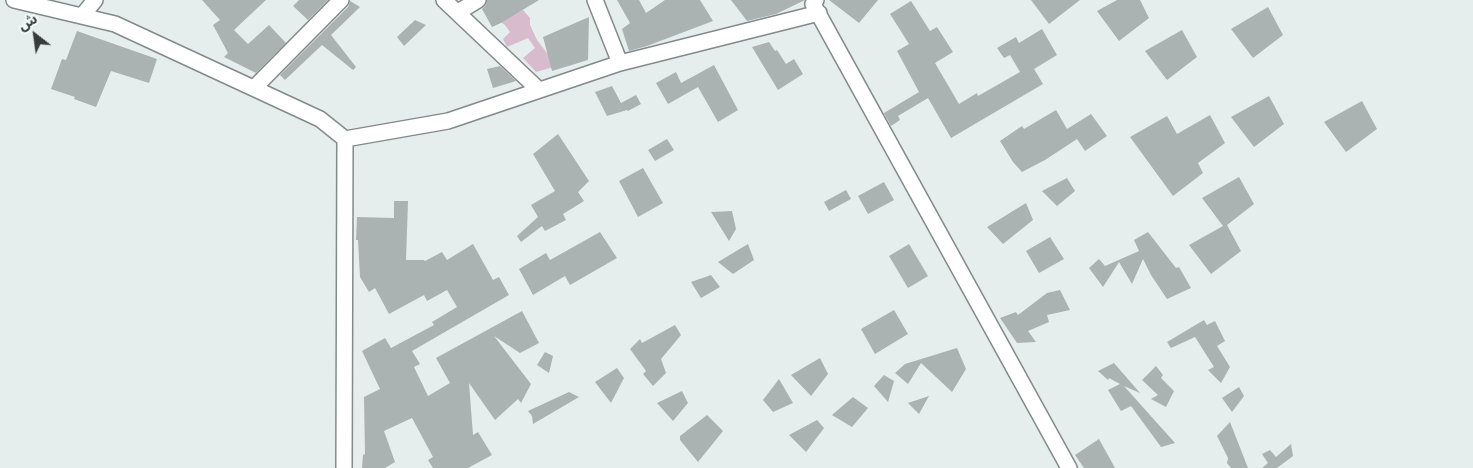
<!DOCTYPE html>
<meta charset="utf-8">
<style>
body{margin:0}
#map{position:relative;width:1473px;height:468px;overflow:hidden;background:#e5eded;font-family:"Roboto Condensed","Noto Sans Arabic",sans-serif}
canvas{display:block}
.north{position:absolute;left:10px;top:10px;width:50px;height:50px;-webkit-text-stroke:4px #f2fafa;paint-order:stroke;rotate:330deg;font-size:14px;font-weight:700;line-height:20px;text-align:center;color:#383b3b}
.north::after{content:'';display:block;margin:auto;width:18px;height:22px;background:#383b3b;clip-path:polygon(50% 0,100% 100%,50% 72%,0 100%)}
</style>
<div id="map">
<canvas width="1473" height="468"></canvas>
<div class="north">ش</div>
</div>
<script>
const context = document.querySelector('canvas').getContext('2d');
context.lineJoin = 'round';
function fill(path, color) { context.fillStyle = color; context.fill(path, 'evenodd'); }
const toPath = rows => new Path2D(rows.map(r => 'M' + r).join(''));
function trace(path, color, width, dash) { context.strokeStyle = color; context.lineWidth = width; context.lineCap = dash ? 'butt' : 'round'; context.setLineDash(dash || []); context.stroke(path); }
fill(toPath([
 [523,10,530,18,530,25,537,40,557,66,536,72,523,58,535,48,528,38,507,47,503,39,510,32,505,25,498,20]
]), '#d8bcce');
fill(toPath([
 [202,0,266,0,234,30,248,44,269,25,286,43,256,73,224,57,228,53,213,25,220,20],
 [299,0,328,0,308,20,293,6],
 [487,0,539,0,501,23,492,27,482,9,486,5],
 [617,0,639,0,646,13,665,0,700,0,713,21,647,46,629,51,622,29,630,23],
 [731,0,805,0,776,14,747,21],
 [829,0,878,0,859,23],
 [1031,0,1080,0,1049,24],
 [1117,0,1140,0,1149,18,1119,41,1097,11],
 [350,1,360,7,331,35,356,67,353,70,322,45,285,80,280,75,348,7],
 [911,1,930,31,937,27,953,52,935,63,959,104,977,93,978,96,1020,72,1010,55,1004,58,997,48,1016,37,1019,43,1042,29,1057,55,1034,69,1043,84,951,138,928,98,898,116,900,120,891,126,884,113,919,92,897,51,909,44,890,14],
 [1268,7,1283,35,1253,58,1231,29],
 [589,17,588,60,552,71,543,37],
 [415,20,426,25,404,46,397,37],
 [1182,30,1197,57,1167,80,1145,51],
 [77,31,157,59,149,83,111,71,96,107,74,99,75,97,51,89,62,59,66,60],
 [769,42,775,51,777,50,786,64,794,59,803,74,778,90,752,47],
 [714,65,738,110,718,122,698,87,668,104,656,83,676,72,681,83],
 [500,66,516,81,493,88,487,69],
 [612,86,621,103,636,95,641,104,628,111,627,110,607,116,595,92],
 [1269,96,1284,124,1254,147,1231,117],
 [1362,101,1377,129,1346,152,1324,122],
 [1056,110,1067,129,1091,114,1107,136,1085,151,1077,139,1045,160,1022,172,1013,162,1000,141,1022,126,1024,129],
 [1210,115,1225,143,1198,163,1203,173,1173,196,1130,137,1167,116,1177,134],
 [558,134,589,181,578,192,584,201,563,214,566,220,545,231,542,226,521,242,517,236,538,217,531,205,555,191,533,154],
 [667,139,674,150,655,161,648,150],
 [643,168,663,203,638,217,619,181],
 [1239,177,1254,204,1227,225,1241,251,1211,274,1189,245,1223,226,1202,198],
 [1067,178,1075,191,1057,206,1042,191],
 [884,182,894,200,868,214,858,196],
 [846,190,851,199,829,211,824,202],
 [394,201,408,201,406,260,424,260,425,261,442,252,447,260,473,244,493,280,499,277,509,295,412,351,420,364,414,367,428,396,450,383,436,358,522,311,539,343,520,353,494,336,531,384,521,403,518,399,495,420,469,383,473,435,478,432,492,455,468,468,433,468,428,460,433,457,412,418,384,431,395,462,385,468,362,468,363,455,365,454,364,397,380,389,362,351,385,338,391,348,434,325,432,322,457,307,447,290,427,301,424,295,389,314,375,288,369,292,360,277,358,240,356,240,357,217,394,218],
 [1026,203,1033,220,1003,244,987,227],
 [732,211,736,229,729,241,711,212],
 [600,232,617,258,570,285,565,276,533,295,519,269,546,253,550,260],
 [1148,232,1176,268,1179,267,1191,288,1167,299,1151,275,1143,259,1132,284,1119,262,1103,287,1089,268,1099,259,1105,266,1139,251,1134,240],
 [1050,237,1064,259,1039,273,1026,251],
 [748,244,754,260,733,274,718,262],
 [909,244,928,276,908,288,889,256],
 [711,275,720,287,701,298,691,282],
 [1060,290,1070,310,1047,315,1049,322,1028,331,1036,342,1017,343,1000,318,1016,312,1018,315,1047,293],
 [894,310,908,334,875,354,861,329],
 [1204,320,1207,325,1215,321,1225,341,1217,346,1230,367,1221,383,1208,370,1214,367,1195,337,1171,348,1167,342],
 [675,325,681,335,661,359,666,373,653,386,643,374,646,371,630,349,640,339,642,343],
 [957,348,966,369,952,392,921,363,908,384,895,373,905,364],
 [545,352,553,356,549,373,537,365],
 [820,358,828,374,811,396,791,375],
 [1114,363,1140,393,1124,386,1175,443,1161,447,1131,406,1121,411,1108,390,1120,384,1109,378,1108,380,1098,371],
 [1156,366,1163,375,1161,378,1174,391,1166,407,1151,399,1158,395,1142,380],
 [617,368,624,378,611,403,595,382],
 [884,375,894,381,888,402,874,386],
 [779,379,793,403,773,412,763,400],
 [1239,387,1244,396,1232,412,1222,398],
 [682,391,688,403,673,421,657,403],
 [569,392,579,397,533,424,532,416,528,411],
 [929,396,919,414,908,403],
 [853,397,868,408,852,427,832,415],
 [707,415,723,431,698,462,680,440,680,436],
 [817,420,824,428,806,452,789,435],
 [1230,422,1248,468,1231,468,1227,463,1228,458,1217,436],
 [1099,439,1115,468,1084,468,1075,455],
 [1291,444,1293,456,1277,468,1262,468,1268,463,1262,454,1270,450,1276,457]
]), '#abb2b2');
const minor = toPath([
 [14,0,115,24,320,119,345,139,448,121,620,63,819,13],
 [444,0,539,90],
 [595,0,620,63],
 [816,0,813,4,1069,468],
 [458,12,478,0],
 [82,16,95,0],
 [254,88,341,0],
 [344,468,345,139]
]);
trace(minor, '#838a8a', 18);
trace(minor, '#fff', 15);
</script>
